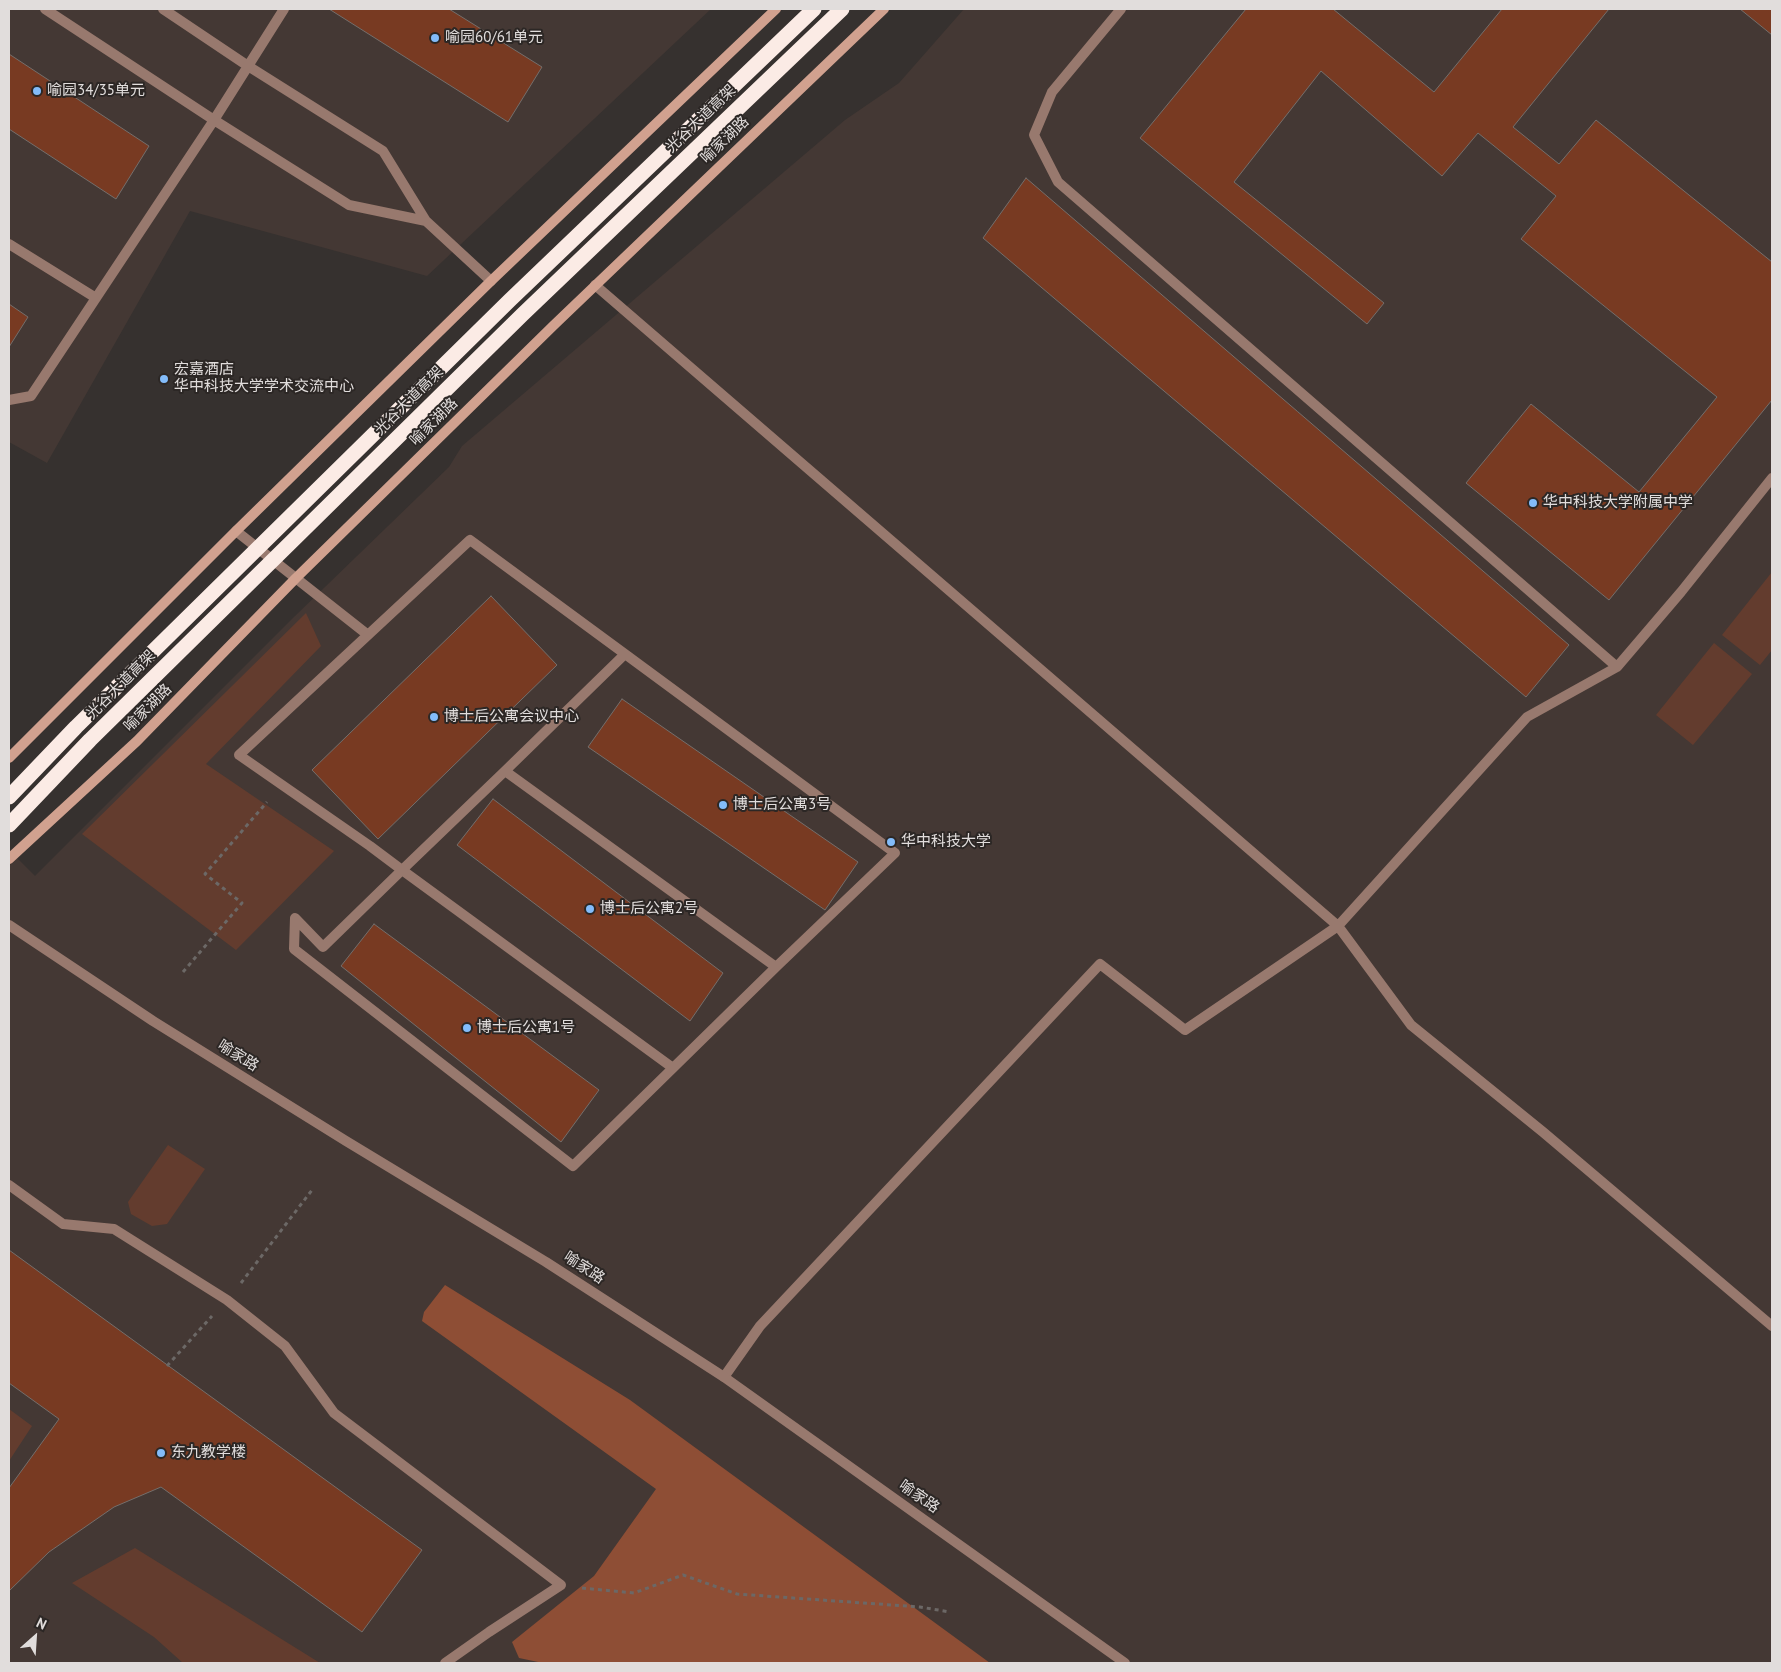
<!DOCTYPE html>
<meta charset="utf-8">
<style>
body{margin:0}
#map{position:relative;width:1781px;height:1672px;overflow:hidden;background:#36312f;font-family:"PT Sans",sans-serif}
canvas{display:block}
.frame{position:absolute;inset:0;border:10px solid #e1dddc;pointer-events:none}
.north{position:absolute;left:10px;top:1612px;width:50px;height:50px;-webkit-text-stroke:4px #2c2725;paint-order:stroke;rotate:26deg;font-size:14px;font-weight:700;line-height:20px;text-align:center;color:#e1dddc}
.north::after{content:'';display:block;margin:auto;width:18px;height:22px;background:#e1dddc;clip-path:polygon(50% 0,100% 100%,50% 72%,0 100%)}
</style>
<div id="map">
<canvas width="1781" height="1672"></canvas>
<div class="frame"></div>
<div class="north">N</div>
</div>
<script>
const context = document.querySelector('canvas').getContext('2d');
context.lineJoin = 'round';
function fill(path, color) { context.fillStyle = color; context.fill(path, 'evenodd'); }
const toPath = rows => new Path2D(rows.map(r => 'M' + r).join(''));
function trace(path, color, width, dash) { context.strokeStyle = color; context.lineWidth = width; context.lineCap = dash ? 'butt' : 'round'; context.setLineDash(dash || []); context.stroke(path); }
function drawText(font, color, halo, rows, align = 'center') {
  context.font = font + ' "PT Sans","Noto Sans SC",sans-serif'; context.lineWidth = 4; context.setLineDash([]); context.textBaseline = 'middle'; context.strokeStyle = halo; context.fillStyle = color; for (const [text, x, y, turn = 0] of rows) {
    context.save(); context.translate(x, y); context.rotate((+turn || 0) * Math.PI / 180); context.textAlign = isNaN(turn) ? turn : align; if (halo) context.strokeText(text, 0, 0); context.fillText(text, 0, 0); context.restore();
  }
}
fill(toPath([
 [9,9,711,9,427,276,190,211,47,463,9,442],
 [964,9,1772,9,1772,1663,9,1663,9,850,35,876,295,616,449,467,462,446,845,120,899,83]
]), '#443834');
fill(toPath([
 [1772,572,1772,650,1760,665,1722,635],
 [306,613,321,646,206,764,334,851,236,950,82,834],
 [1714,643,1752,674,1693,745,1656,715],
 [168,1145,205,1169,167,1224,152,1226,131,1214,128,1202],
 [9,1409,32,1426,9,1461],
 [135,1548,320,1663,183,1663,154,1637,72,1583]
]), '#633c2e');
fill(toPath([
 [445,1285,630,1400,990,1663,543,1663,519,1658,512,1642,594,1576,656,1489,422,1321,424,1312]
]), '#8e4e35');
const building = toPath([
 [329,9,449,9,542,67,508,122,329,9],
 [1246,9,1333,9,1434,92,1502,9,1609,9,1513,127,1559,164,1596,120,1772,262,1772,400,1609,600,1466,483,1531,404,1639,492,1717,397,1521,239,1556,196,1478,133,1442,176,1321,71,1234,182,1384,303,1367,324,1140,138,1246,9],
 [1740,9,1772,9,1772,35,1740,9],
 [9,54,149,146,116,199,9,129,9,54],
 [1026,178,1569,645,1526,697,983,238,1026,178],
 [9,304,28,317,9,347,9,304],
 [491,596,557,665,378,839,312,770,491,596],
 [622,699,858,862,825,910,588,747,622,699],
 [493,799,723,973,690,1021,457,845,493,799],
 [374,924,599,1090,561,1142,341,966,374,924],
 [9,1250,422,1550,362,1632,161,1487,114,1507,49,1552,9,1591,9,1488,59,1419,9,1383,9,1250]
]);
fill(building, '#783a22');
trace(building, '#746e6b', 1);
trace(toPath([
 [183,972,242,903,205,874,267,802],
 [241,1283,312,1190],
 [167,1366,212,1316],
 [582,1588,634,1593,683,1575,737,1594,920,1607,950,1612]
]), '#6c6866', 3, [4, 4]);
trace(toPath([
 [1121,9,1052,92,1034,135,1058,182,1617,667,1681,592,1772,478],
 [595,285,1338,926,1411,1025,1543,1132,1772,1326],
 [236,531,368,635],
 [625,654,505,771,402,870,323,947,295,918,294,949,573,1166,776,967,895,853,625,654,470,540,239,755,370,846,402,870,673,1068],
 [505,771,776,967],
 [9,1185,63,1224,114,1229,227,1300,285,1346,334,1413,561,1585,489,1632,445,1663],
 [724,1377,760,1326,1100,964,1185,1030,1338,926,1527,717,1617,667]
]), '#98796e', 10);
trace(toPath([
 [45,9,214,120,349,205,426,221,383,151,248,66,163,9],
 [426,221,491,281],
 [9,244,96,298],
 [9,400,31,396,214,120,284,9],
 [9,925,153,1021,346,1141,546,1262,724,1377,1125,1663]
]), '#98796e', 10);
trace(toPath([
 [9,758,236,531,491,281,776,9],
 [9,859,137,741,296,578,554,325,884,9]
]), '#d1a18f', 10);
trace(toPath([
 [9,797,76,727,510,300,814,9],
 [9,825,90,740,523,314,842,9]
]), '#fbebe5', 15);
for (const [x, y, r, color] of [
 [435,38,5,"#83bcfa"],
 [37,91,5,"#83bcfa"],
 [164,379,5,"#83bcfa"],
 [1533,503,5,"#83bcfa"],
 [434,717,5,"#83bcfa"],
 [723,805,5,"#83bcfa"],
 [891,842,5,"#83bcfa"],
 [590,909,5,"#83bcfa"],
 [467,1028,5,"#83bcfa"],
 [161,1453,5,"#83bcfa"]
]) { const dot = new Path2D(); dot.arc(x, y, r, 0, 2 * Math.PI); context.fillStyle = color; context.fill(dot); trace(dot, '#2c2725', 2); }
drawText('15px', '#e1dddc', '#2c2725', [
 ["喻园60/61单元",445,38],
 ["喻园34/35单元",47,91],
 ["宏嘉酒店",174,370],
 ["华中科技大学学术交流中心",174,387],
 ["华中科技大学附属中学",1543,503],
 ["博士后公寓会议中心",444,717],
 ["博士后公寓3号",733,805],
 ["华中科技大学",901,842],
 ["博士后公寓2号",600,909],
 ["博士后公寓1号",477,1028],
 ["东九教学楼",171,1453]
], 'left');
drawText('15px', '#e1dddc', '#2c2725', [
 ["光谷大道高架",701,119,-44],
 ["喻家湖路",725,140,-44],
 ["光谷大道高架",409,401,-45],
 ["喻家湖路",434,422,-45],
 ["光谷大道高架",121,685,-45],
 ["喻家湖路",148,708,-45],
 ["喻家路",238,1056,32],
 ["喻家路",584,1268,33],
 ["喻家路",919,1497,35]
]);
</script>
